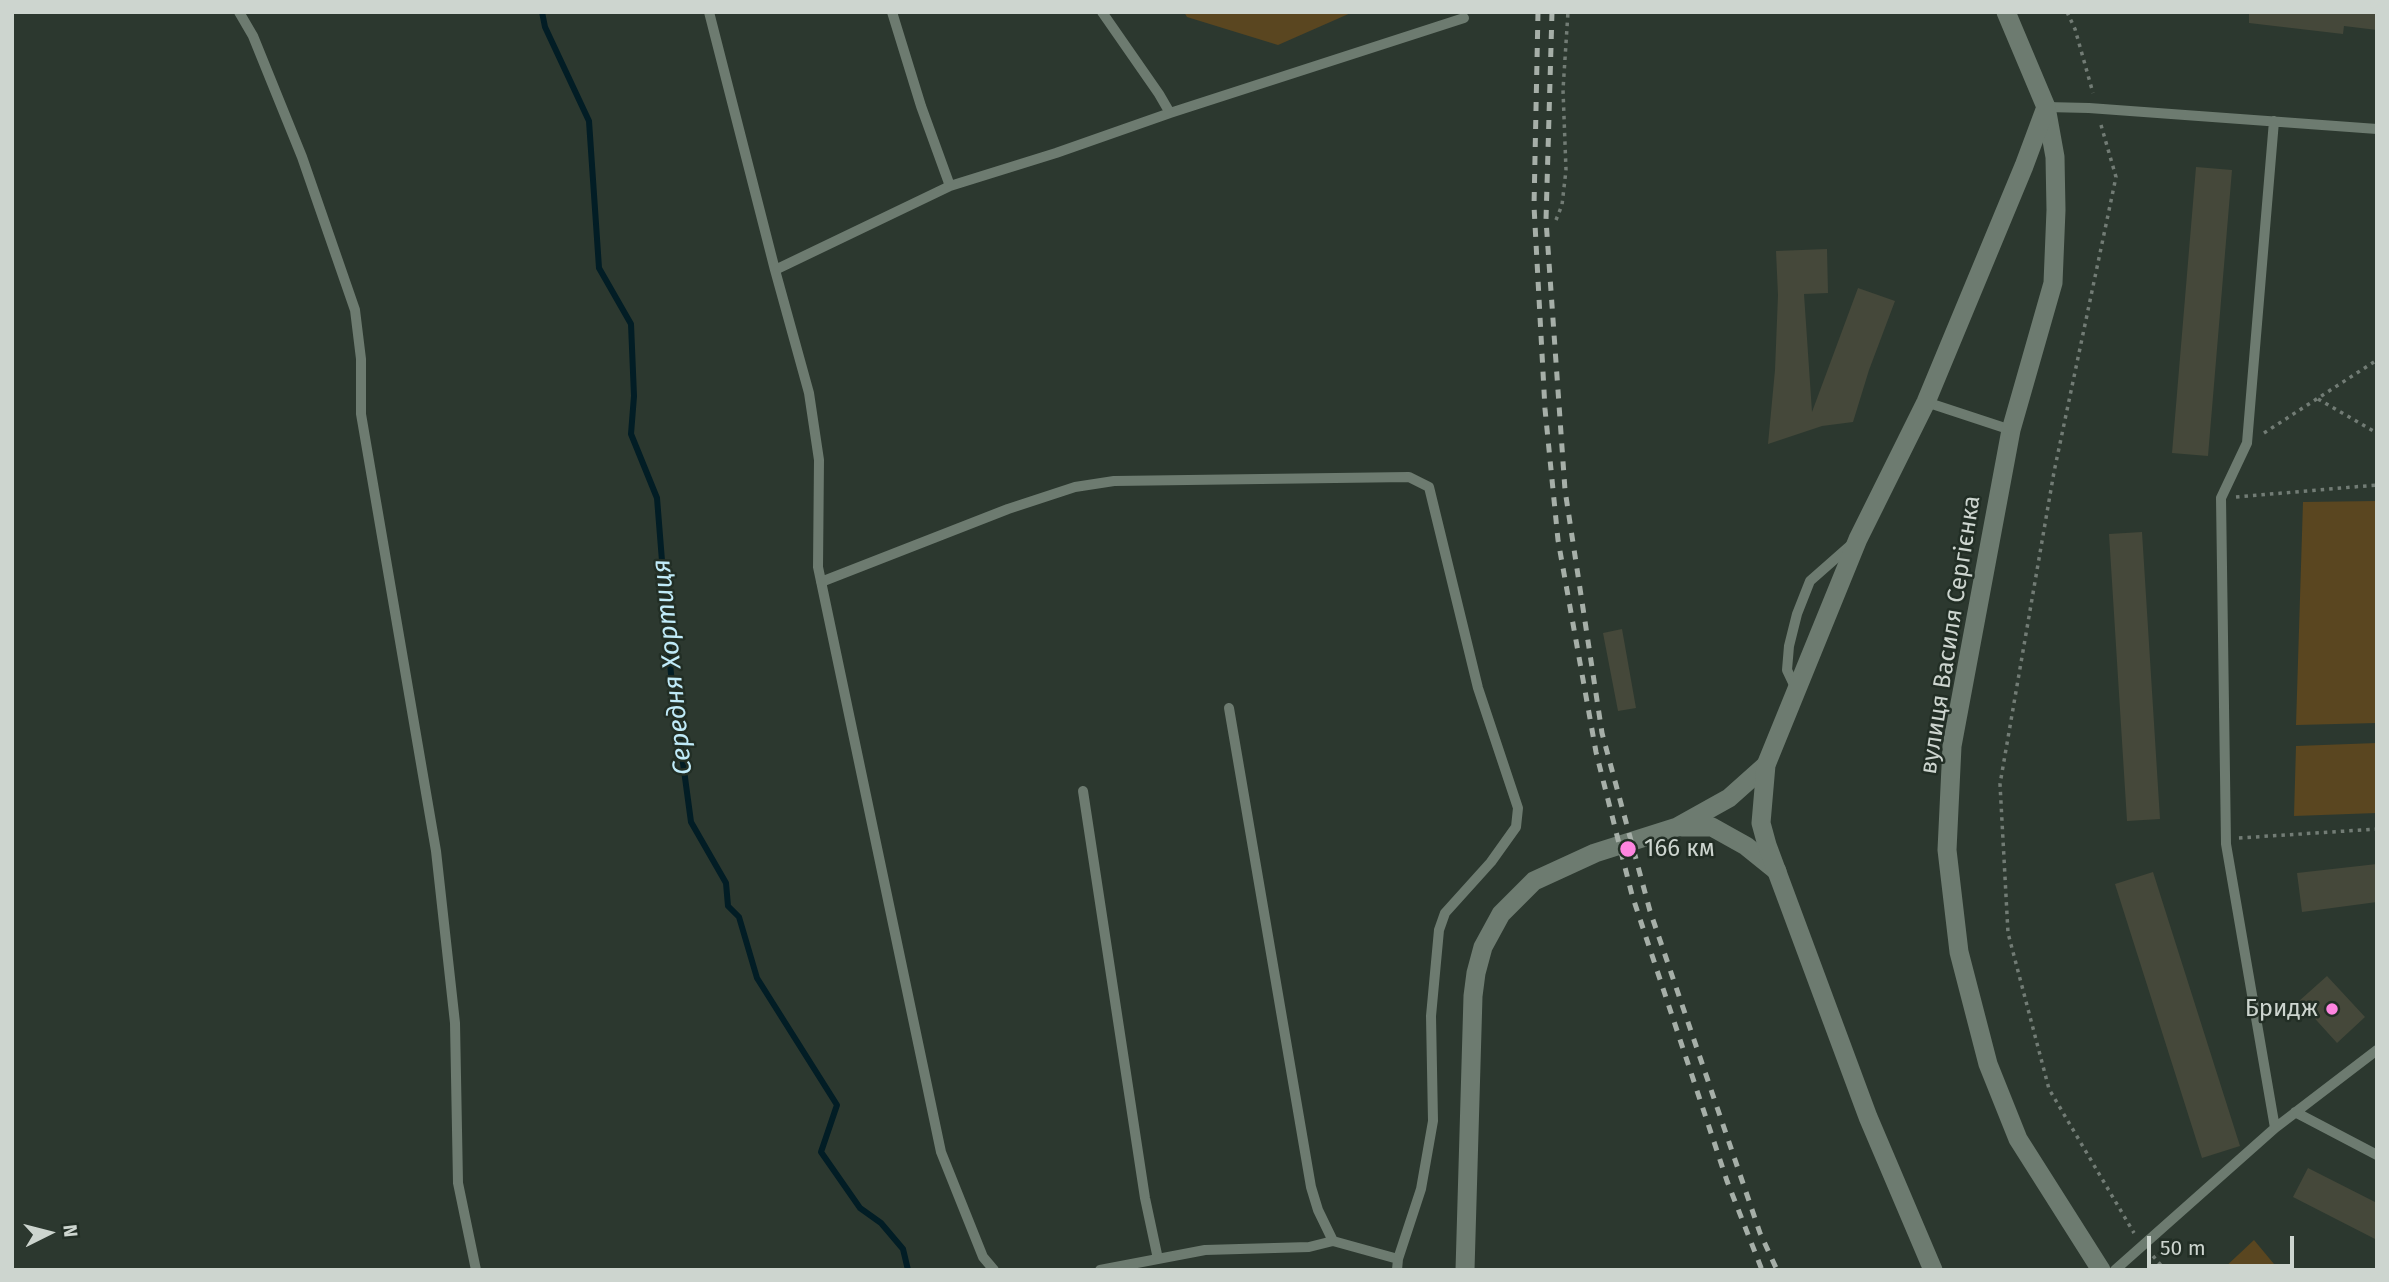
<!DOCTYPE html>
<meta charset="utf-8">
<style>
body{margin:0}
#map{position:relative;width:2389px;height:1282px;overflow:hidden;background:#2c382f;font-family:"Fira Sans",sans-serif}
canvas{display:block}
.frame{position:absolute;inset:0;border:14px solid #cdd5cf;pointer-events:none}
.north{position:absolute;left:14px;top:1198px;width:70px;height:70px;-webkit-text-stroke:5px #222e25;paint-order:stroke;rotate:84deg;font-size:19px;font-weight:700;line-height:28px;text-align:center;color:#cdd5cf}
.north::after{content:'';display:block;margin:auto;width:24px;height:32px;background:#cdd5cf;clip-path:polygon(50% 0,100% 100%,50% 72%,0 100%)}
.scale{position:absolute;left:2147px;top:1236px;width:147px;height:32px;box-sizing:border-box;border:4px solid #cdd5cf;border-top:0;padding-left:9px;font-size:21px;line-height:24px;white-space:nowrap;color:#cdd5cf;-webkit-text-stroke:5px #222e25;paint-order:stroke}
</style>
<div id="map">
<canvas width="2389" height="1282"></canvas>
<div class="frame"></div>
<div class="north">N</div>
<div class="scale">50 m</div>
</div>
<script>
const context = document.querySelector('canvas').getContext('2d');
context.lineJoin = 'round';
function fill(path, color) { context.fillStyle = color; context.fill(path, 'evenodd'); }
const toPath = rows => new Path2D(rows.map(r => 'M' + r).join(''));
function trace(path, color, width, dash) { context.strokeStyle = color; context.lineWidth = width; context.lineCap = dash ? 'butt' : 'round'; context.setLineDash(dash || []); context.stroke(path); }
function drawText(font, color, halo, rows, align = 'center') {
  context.font = font + ' "Fira Sans",sans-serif'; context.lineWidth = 5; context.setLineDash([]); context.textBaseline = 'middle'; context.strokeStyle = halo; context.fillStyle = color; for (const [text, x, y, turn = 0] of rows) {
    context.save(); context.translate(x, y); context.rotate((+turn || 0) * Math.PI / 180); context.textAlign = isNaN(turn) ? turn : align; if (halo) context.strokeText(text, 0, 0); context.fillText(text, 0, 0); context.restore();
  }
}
fill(toPath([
 [1184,12,1353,12,1278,45,1187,17],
 [2377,501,2377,723,2296,725,2303,502],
 [2377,743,2377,813,2294,816,2296,746],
 [2254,1240,2279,1270,2222,1270]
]), '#5a4620');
trace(toPath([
 [542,12,545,27,589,121,599,268,631,324,634,396,631,434,657,498,671,674,691,822,726,883,728,906,739,917,757,978,837,1105,821,1152,860,1208,881,1223,903,1249,908,1270]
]), '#021d25', 6);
fill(toPath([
 [2249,12,2377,12,2377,30,2344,26,2343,34,2249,23],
 [2196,167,2232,170,2208,456,2172,453],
 [1827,249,1828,293,1804,294,1812,412,1858,288,1895,301,1869,370,1853,422,1822,426,1768,444,1775,370,1778,295,1776,251],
 [2142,532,2160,819,2127,821,2109,534],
 [1622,629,1636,708,1618,711,1603,633],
 [2377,864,2377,902,2302,912,2297,873],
 [2153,872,2240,1146,2202,1158,2115,884],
 [2327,976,2365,1017,2337,1043,2299,1001],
 [2308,1168,2377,1203,2377,1240,2293,1197]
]), '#45483a');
trace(toPath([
 [2067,12,2075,29,2093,93],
 [2101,125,2116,177,2054,472,2000,784,2008,933,2049,1089,2134,1233],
 [1556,220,1562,205,1566,170,1563,90,1568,12],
 [2318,399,2377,433],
 [2264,433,2377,360],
 [2236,497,2377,485],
 [2239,838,2377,829],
 [2153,1256,2165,1270]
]), '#727c75', 3.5, [3.5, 5]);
trace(toPath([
 [239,12,253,36,302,157,355,310,361,359,361,414,436,851,455,1023,458,1183,476,1270],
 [709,12,775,270],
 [892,12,921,106,950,186],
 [2046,107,2089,108,2377,129],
 [1170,113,1464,18],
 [2274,121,2247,443,2221,498,2226,844,2275,1128],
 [1926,402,2011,430],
 [821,582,1008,509,1075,487,1114,481,1409,477,1429,487,1478,688,1518,808,1516,827,1491,862,1445,913,1439,930,1431,1016,1433,1121,1421,1189,1398,1259,1397,1270],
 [1796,689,1787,670,1789,646,1797,614,1810,581,1852,544],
 [1229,708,1311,1187,1318,1210,1333,1241],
 [1083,791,1145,1198,1158,1259],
 [2295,1112,2377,1155],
 [994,1270,983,1257,941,1152,818,567,819,460,809,393,775,270,950,186,1056,153,1170,113,1159,94,1102,12],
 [1100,1270,1205,1250,1309,1247,1333,1241,1398,1259],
 [2115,1270,2275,1128,2377,1050]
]), '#6d7b70', 10);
trace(toPath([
 [2046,107,2055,157,2056,210,2053,283,2011,430,1952,746,1947,850,1959,952,1988,1064,2018,1139,2101,1270]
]), '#6d7b70', 19);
trace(toPath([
 [1682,827,1712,827,1746,846,1777,871],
 [1465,1270,1473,996,1476,973,1483,947,1501,914,1534,881,1595,853,1677,827,1729,798,1766,765]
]), '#6d7b70', 19);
trace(toPath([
 [1933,1270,1868,1117,1767,845,1761,823,1766,765,1858,539,1926,402,2024,166,2046,107,2006,12]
]), '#6d7b70', 19);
trace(toPath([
 [1538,12,1534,206,1545,409,1558,540,1596,752,1632,895,1727,1181,1762,1270],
 [1552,12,1546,220,1565,490,1602,733,1650,911,1760,1233,1777,1270]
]), '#a6afa8', 5, [9, 9]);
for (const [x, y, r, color] of [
 [1628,849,9,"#fe85e0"],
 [2332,1009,7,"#fe85e0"]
]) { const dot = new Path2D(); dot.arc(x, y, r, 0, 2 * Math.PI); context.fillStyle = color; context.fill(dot); trace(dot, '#222e25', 2.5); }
drawText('24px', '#cdd5cf', '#222e25', [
 ["вулиця Василя Сергієнка",1951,635,-81]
]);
drawText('24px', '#cdd5cf', '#222e25', [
 ["166 км",1644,849],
 ["Бридж",2318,1009,"right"]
], 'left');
drawText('italic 26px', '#c0ebf9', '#222e25', [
 ["Середня Хортиця",673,667,-96]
]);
</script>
